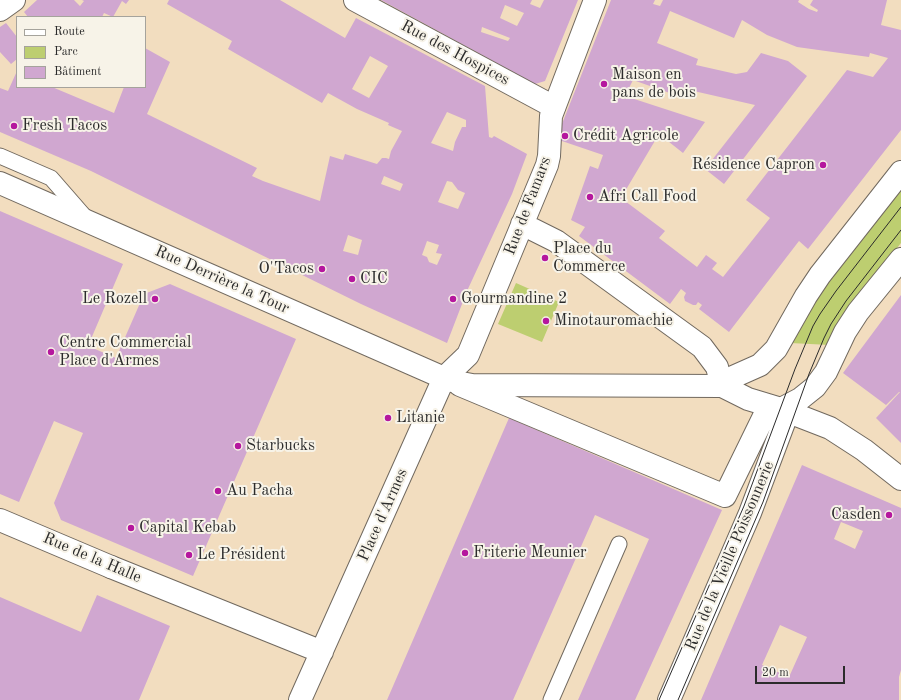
<!DOCTYPE html>
<meta charset="utf-8">
<style>
body{margin:0}
#map{position:relative;width:901px;height:700px;overflow:hidden;background:#f2ddbf;font-family:"Old Standard TT",serif}
canvas{display:block}
.legend{position:absolute;left:16px;top:16px;width:130px;height:72px;box-sizing:border-box;background:#f7f3e8;border:1px solid #a5a39c;margin:0;padding:5px 7px;list-style:none;font-size:12px;color:#2b2b2b}
.legend li{display:flex;align-items:center;gap:8px;height:20px}
.legend b{width:20px;border:1px solid #a5a39c}
.scale{position:absolute;left:755px;top:666px;width:90px;height:18px;box-sizing:border-box;border:2px solid #2b2b2b;border-top:0;padding-left:5px;font-size:12px;line-height:14px;white-space:nowrap;color:#2b2b2b;-webkit-text-stroke:3px #f7f3e8;paint-order:stroke}
</style>
<div id="map">
<canvas width="901" height="700"></canvas>
<ul class="legend">
<li><b style="height:5px;background:#fff"></b>Route</li>
<li><b style="height:11px;background:#bdce70"></b>Parc</li>
<li><b style="height:11px;background:#d0a7d0"></b>Bâtiment</li>
</ul>
<div class="scale">20 m</div>
</div>
<script>
const context = document.querySelector('canvas').getContext('2d');
context.lineJoin = 'round';
function fill(path, color) { context.fillStyle = color; context.fill(path, 'evenodd'); }
const toPath = rows => new Path2D(rows.map(r => 'M' + r).join(''));
function trace(path, color, width, dash) { context.strokeStyle = color; context.lineWidth = width; context.lineCap = dash ? 'butt' : 'round'; context.setLineDash(dash || []); context.stroke(path); }
function drawText(font, color, halo, rows, align = 'center') {
  context.font = font + ' "Old Standard TT",serif'; context.lineWidth = 4; context.setLineDash([]); context.textBaseline = 'middle'; context.strokeStyle = halo; context.fillStyle = color; for (const [text, x, y, turn = 0] of rows) {
    context.save(); context.translate(x, y); context.rotate((+turn || 0) * Math.PI / 180); context.textAlign = isNaN(turn) ? turn : align; if (halo) context.strokeText(text, 0, 0); context.fillText(text, 0, 0); context.restore();
  }
}
fill(toPath([
 [901,188,901,243,853,304,830,345,790,343,811,302],
 [516,283,559,302,542,342,498,324]
]), '#bdce70');
fill(toPath([
 [37,0,74,0,80,6,84,1,82,0,129,0,126,4,122,1,113,17,104,13,102,17,28,17,24,12],
 [169,0,280,0,345,38,356,18,485,86,489,137,492,138,494,136,527,154,512,194,467,291,447,343,361,304,91,171,0,132,0,88,8,91,17,71,17,87,52,87,114,113,124,87,145,87,145,48,170,62,147,114,257,168,252,176,263,181,320,201,330,156,343,160,345,154,377,164,382,158,386,158,389,159,391,151,402,131,388,125,389,123,357,109,328,93,322,103,228,49,232,41,167,4],
 [370,56,388,66,369,98,352,89],
 [447,112,466,120,466,127,462,127,455,142,453,151,431,143],
 [384,176,403,184,400,191,381,184],
 [447,181,452,182,458,190,465,193,458,209,438,202],
 [348,235,362,240,358,255,343,251],
 [427,241,439,245,436,253,442,254,437,265,429,262,427,257,422,255],
 [381,0,532,0,530,4,540,8,544,0,578,0,545,81,535,84],
 [505,5,524,13,517,26,500,18],
 [482,27,510,38,508,41,481,32],
 [611,0,655,0,653,4,660,6,663,0,799,0,798,2,809,9,817,12,818,10,810,5,813,0,887,0,881,25,901,30,901,130,808,249,799,241,729,332,699,309,702,305,698,302,696,305,693,305,685,301,684,297,686,293,681,289,670,304,579,236,585,227,571,220,590,166,598,169,603,155,556,139],
 [670,11,734,38,742,20,767,35,797,47,869,57,870,53,888,58,873,77,847,70,746,200,770,218,723,277,712,269,717,263,706,255,697,267,659,238,665,231,621,198,659,134,683,153,705,122,625,96,633,80,681,97,685,89,755,105,705,169,724,184,807,76,788,61,761,53,747,72,736,74,696,65,698,59,657,43],
 [6,23,17,37,17,59,11,64,0,52,0,27],
 [0,211,123,264,88,346,116,358,144,294,170,284,296,339,193,576,61,520,54,503,83,433,54,421,19,502,0,494],
 [901,295,901,443,876,418,900,392,899,392,886,405,843,373],
 [509,418,722,510,635,700,578,700,649,539,595,515,513,700,387,700],
 [802,465,901,508,901,670,899,677,899,700,701,700],
 [841,522,863,531,855,549,834,539],
 [780,625,807,637,789,677,762,665],
 [97,595,170,626,139,700,0,700,0,597,81,632]
]), '#d0a7d0');
const service = toPath([
 [0,156,51,178,85,217],
 [551,700,619,544]
]);
const pedestrian = toPath([
 [522,224,556,241,702,347,717,367,722,386],
 [460,385,725,496,769,406],
 [111,567,322,652],
 [300,700,444,378,468,355,547,165,549,156,551,116,595,0],
 [669,700,750,513,788,412]
]);
const minor = toPath([
 [355,0,554,107],
 [0,10,14,0],
 [0,183,444,378,456,382,472,385,722,386,748,399,781,409,830,428,864,450,901,479],
 [722,386,733,377,760,365,776,349,806,296,820,275,901,172],
 [781,409,800,399,815,387,826,372,845,332,858,312,901,259],
 [0,520,111,567]
]);
trace(service, '#71695f', 17);
trace(pedestrian, '#71695f', 24);
trace(minor, '#71695f', 24);
trace(service, '#fff', 15);
trace(pedestrian, '#fff', 22);
trace(minor, '#fff', 22);
trace(toPath([
 [659,700,744,506,795,369,813,326,820,314,836,291,901,207],
 [678,700,763,502,809,374,824,338,831,324,846,301,901,230]
]), '#2b2b2b', 1);
for (const [x, y, r, color] of [
 [604,84,4,"#b5179e"],
 [14,126,4,"#b5179e"],
 [565,136,4,"#b5179e"],
 [823,165,4,"#b5179e"],
 [590,197,4,"#b5179e"],
 [545,258,4,"#b5179e"],
 [322,269,4,"#b5179e"],
 [352,279,4,"#b5179e"],
 [155,299,4,"#b5179e"],
 [453,299,4,"#b5179e"],
 [546,321,4,"#b5179e"],
 [51,352,4,"#b5179e"],
 [388,418,4,"#b5179e"],
 [238,446,4,"#b5179e"],
 [218,491,4,"#b5179e"],
 [889,515,4,"#b5179e"],
 [131,528,4,"#b5179e"],
 [465,553,4,"#b5179e"],
 [189,555,4,"#b5179e"]
]) { const dot = new Path2D(); dot.arc(x, y, r, 0, 2 * Math.PI); context.fillStyle = color; context.fill(dot); trace(dot, '#f7f3e8', 1.5); }
drawText('16px', '#2b2b2b', '#f7f3e8', [
 ["Rue des Hospices",455,53,28],
 ["Rue de Famars",528,206,-69],
 ["Rue Derrière la Tour",222,280,24],
 ["Place d'Armes",383,515,-66],
 ["Rue de la Vieille Poissonnerie",730,556,-67],
 ["Rue de la Halle",92,558,23]
]);
drawText('16px', '#2b2b2b', '#f7f3e8', [
 ["Maison en",612,75],
 ["pans de bois",612,93],
 ["Fresh Tacos",22,126],
 ["Crédit Agricole",573,136],
 ["Résidence Capron",815,165,"right"],
 ["Afri Call Food",598,197],
 ["Place du",553,249],
 ["Commerce",553,267],
 ["O'Tacos",314,269,"right"],
 ["CIC",360,279],
 ["Le Rozell",147,299,"right"],
 ["Gourmandine 2",461,299],
 ["Minotauromachie",554,321],
 ["Centre Commercial",59,343],
 ["Place d'Armes",59,361],
 ["Litanie",396,418],
 ["Starbucks",246,446],
 ["Au Pacha",226,491],
 ["Casden",881,515,"right"],
 ["Capital Kebab",139,528],
 ["Friterie Meunier",473,553],
 ["Le Président",197,555]
], 'left');
</script>
